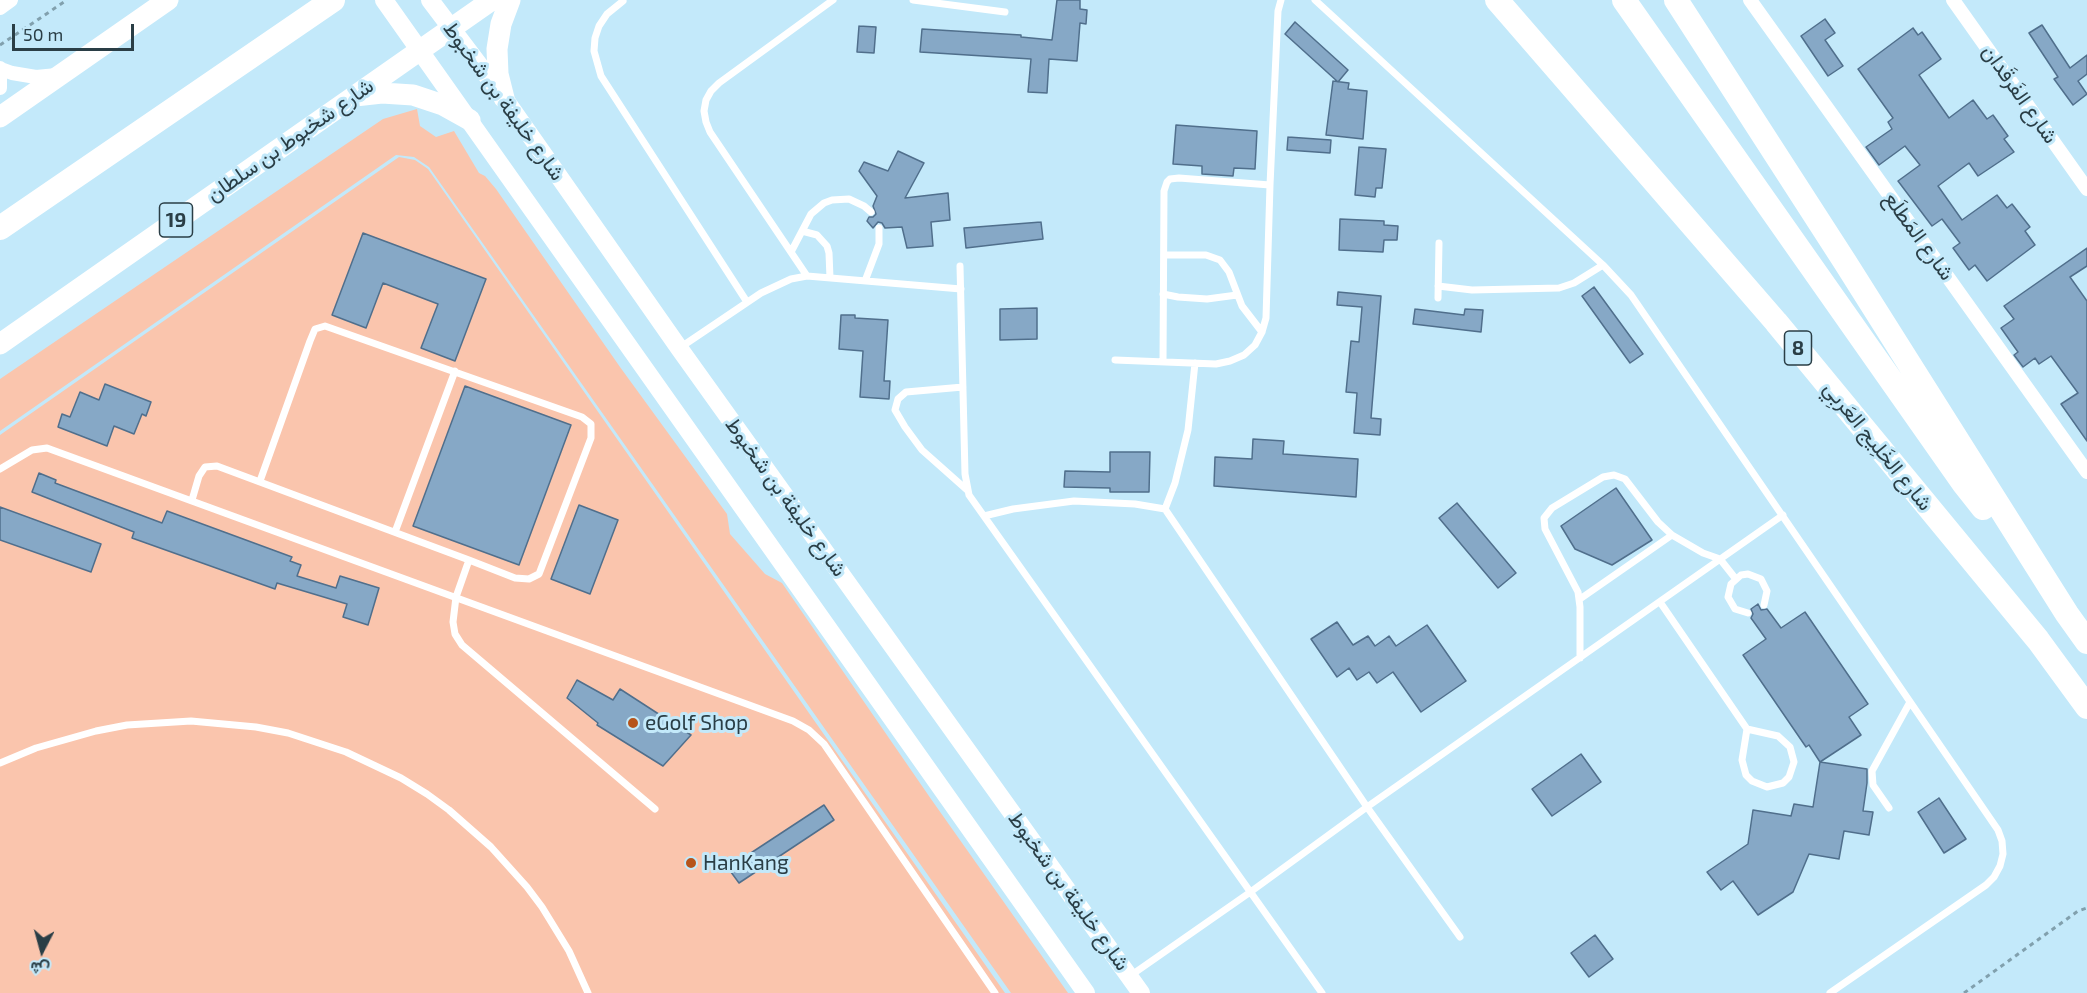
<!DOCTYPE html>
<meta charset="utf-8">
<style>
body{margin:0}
#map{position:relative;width:2087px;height:993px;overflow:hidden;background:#c3e9fa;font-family:"Exo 2",Vazirmatn,sans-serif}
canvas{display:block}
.north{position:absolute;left:12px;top:921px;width:60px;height:60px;-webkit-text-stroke:4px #c3e9fa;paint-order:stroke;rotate:186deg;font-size:16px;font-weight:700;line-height:24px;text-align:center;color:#2a3e46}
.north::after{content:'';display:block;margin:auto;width:21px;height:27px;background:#2a3e46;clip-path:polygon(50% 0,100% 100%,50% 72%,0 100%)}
.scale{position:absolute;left:12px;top:24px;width:122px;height:27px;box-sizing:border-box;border:3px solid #2a3e46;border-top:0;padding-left:8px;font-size:18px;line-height:21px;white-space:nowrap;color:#2a3e46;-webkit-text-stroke:4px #c3e9fa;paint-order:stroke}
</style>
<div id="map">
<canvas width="2087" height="993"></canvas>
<div class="north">ش</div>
<div class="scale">50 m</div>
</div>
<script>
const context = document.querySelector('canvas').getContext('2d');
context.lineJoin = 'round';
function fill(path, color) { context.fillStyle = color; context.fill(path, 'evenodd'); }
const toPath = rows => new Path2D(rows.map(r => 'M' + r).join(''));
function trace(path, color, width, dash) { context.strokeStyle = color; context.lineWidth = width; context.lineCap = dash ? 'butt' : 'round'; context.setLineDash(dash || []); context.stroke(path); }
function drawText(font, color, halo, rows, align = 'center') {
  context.font = font + ' "Exo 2",Vazirmatn,sans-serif'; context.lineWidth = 6; context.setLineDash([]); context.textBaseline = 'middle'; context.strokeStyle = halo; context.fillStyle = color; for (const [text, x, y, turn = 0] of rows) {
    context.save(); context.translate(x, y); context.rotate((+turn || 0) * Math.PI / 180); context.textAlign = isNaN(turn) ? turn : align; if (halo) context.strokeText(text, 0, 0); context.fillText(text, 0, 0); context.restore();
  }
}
fill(toPath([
 [417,109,420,126,436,137,454,131,479,173,485,176,496,189,620,367,727,514,730,534,765,574,782,583,931,799,1068,993,1011,993,429,167,414,157,396,155,0,431,0,379,383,119],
 [399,157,415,160,428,169,1005,993,0,993,0,435]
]), '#fac5ad');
const building = toPath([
 [1057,0,1080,0,1080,9,1087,10,1086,24,1080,23,1077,61,1049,59,1047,93,1028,92,1031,59,920,52,922,29,1021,35,1021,37,1052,40,1057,0],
 [1825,19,1835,33,1825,40,1843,66,1828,76,1801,36,1825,19],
 [1295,22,1348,70,1338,82,1285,34,1295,22],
 [2042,25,2070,68,2087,55,2087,74,2078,81,2087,94,2073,105,2054,79,2058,77,2029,33,2042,25],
 [859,26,876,27,874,53,857,52,859,26],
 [1913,28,1918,35,1922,32,1941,59,1919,75,1949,118,1973,100,1987,119,1993,115,2008,136,2004,139,2014,152,1978,176,1969,163,1938,186,1962,220,1997,195,2007,208,2012,204,2030,227,2025,231,2035,245,1987,281,1975,265,1969,270,1953,248,1960,243,1942,219,1932,226,1898,181,1920,165,1905,146,1879,165,1866,147,1892,129,1888,122,1893,118,1858,69,1913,28],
 [1333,81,1349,83,1348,89,1367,91,1363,139,1326,135,1333,81],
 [1176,125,1257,131,1255,169,1234,168,1233,176,1202,174,1202,166,1173,164,1176,125],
 [1288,137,1331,140,1330,153,1287,150,1288,137],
 [1359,147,1386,149,1382,188,1376,188,1375,197,1355,195,1359,147],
 [898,151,924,163,905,198,948,193,950,220,931,222,933,246,907,248,902,227,885,228,882,223,878,222,873,228,867,221,869,217,873,217,876,214,873,206,877,196,859,171,864,162,888,171,898,151],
 [1340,219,1384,221,1384,225,1398,226,1397,240,1384,240,1383,252,1339,250,1340,219],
 [1041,222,1043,239,966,248,964,228,1041,222],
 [363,233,486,279,455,361,421,348,438,304,383,283,366,328,332,315,363,233],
 [2087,248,2087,266,2070,277,2087,301,2087,441,2061,404,2078,393,2051,356,2039,364,2035,358,2023,367,2014,355,2018,352,2001,328,2014,319,2004,306,2087,248],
 [1594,287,1643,354,1630,363,1582,296,1594,287],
 [1338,292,1381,296,1371,418,1381,419,1380,435,1354,433,1357,393,1346,392,1351,341,1359,342,1362,307,1337,305,1338,292],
 [1037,308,1037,339,1000,340,1000,309,1037,308],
 [1415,309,1464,315,1465,309,1483,310,1481,332,1413,324,1415,309],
 [841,315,855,315,855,318,888,320,884,381,890,381,889,399,860,397,863,351,839,349,841,315],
 [105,384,151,402,146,416,142,414,134,434,114,426,107,446,58,427,62,414,70,417,80,392,99,400,105,384],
 [465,386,571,425,519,565,413,526,465,386],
 [1253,439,1284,441,1283,454,1358,459,1356,497,1214,486,1215,457,1252,459,1253,439],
 [1110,452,1150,452,1149,492,1110,492,1110,488,1064,487,1065,471,1110,472,1110,452],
 [39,473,56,480,55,483,162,523,167,511,292,557,290,561,301,565,297,576,336,588,340,576,379,588,368,625,343,617,347,604,277,583,275,589,132,538,134,532,32,492,39,473],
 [1616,488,1652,540,1612,565,1575,549,1561,526,1616,488],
 [1457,503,1516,573,1498,588,1439,518,1457,503],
 [579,505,618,520,590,594,551,579,579,505],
 [0,507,101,544,91,572,0,540,0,507],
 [1758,604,1761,610,1767,609,1781,628,1805,612,1868,704,1849,717,1861,735,1820,762,1809,745,1806,747,1743,655,1766,639,1751,618,1753,614,1751,609,1758,604],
 [1337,622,1353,645,1368,636,1375,646,1389,636,1396,646,1427,625,1466,681,1421,712,1393,672,1377,683,1369,672,1357,680,1349,668,1337,677,1311,639,1337,622],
 [577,680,613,700,620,689,691,735,663,766,597,725,598,723,567,698,577,680],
 [1581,754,1601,782,1552,816,1532,789,1581,754],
 [1820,762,1867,769,1867,783,1863,811,1873,812,1869,835,1844,831,1839,859,1809,854,1793,892,1758,915,1733,881,1721,890,1707,872,1748,844,1753,810,1791,816,1794,804,1813,807,1820,762],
 [1939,798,1966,839,1944,853,1918,812,1939,798],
 [824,805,834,820,739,883,728,868,824,805],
 [1595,935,1613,959,1589,977,1571,953,1595,935]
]);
fill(building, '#86a8c6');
trace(building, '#506f8c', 1.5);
trace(toPath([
 [0,45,67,0],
 [1964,993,2078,911,2087,908]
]), '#81a0ad', 3, [4.5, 4.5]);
trace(toPath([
 [913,0,1005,12],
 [1315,0,1603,265,1631,295,1998,830,2002,841,2003,854,2000,866,1994,877,1986,885,1830,993],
 [623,1,607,14,599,26,595,38,594,51,601,76,747,302],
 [802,231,817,235,827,246,829,253,830,278],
 [791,252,811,214,824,203,832,200,849,199,864,206,871,212],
 [1164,255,1206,255,1220,260,1229,272,1242,306,1262,332],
 [960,266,965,474,969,495,1322,993],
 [807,276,710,132,706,122,704,111,706,100,711,91,719,83,833,0],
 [865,281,879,244,879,228],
 [1438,286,1472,290,1559,288,1574,283,1603,265],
 [1163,294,1178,297,1207,299,1237,295],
 [1438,298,1439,243],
 [681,347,761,293,791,279,807,276,961,289],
 [1115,360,1216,364,1230,361,1244,355,1255,345,1262,332,1266,318,1270,185,1278,11,1281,0],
 [1163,362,1164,191,1167,182,1170,179,1179,178,1270,185],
 [963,387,906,392,898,399,895,410,905,427,922,450,967,490],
 [0,469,32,450,47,448,793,721,809,730,824,744,995,993],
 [260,481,310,341,315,329,325,326,582,417,591,424,591,438,539,574,529,579,515,578,469,560,456,597,453,622,455,634,462,645,655,809],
 [192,500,199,476,205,467,217,466,469,560],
 [1165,509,1175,483,1188,430,1195,363],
 [984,516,1013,509,1074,501,1135,504,1165,509,1367,807,1460,937],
 [395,532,455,371],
 [1580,599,1672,535],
 [1660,602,1747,729],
 [1748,613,1735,609,1728,597,1731,584,1741,575,1748,574,1761,579,1767,591,1764,605],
 [1580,658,1580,607,1578,592,1545,529,1544,518,1552,508,1603,477,1614,475,1625,479,1658,522,1672,535,1703,553,1720,559,1735,578],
 [1747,729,1778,736,1790,747,1794,762,1789,777,1783,783,1767,787,1752,781,1746,775,1742,760,1747,729],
 [0,763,36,748,96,731,127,725,191,721,256,727,288,733,346,752,401,778,427,794,449,810,491,847,527,887,542,907,569,951,588,993],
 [1889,808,1873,785,1872,771,1910,702],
 [1130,976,1249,893,1367,807,1783,515]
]), '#fff', 7);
trace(toPath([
 [1750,0,2087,472],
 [1953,0,2087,189],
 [0,8,11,0],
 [0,68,0,88],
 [1,69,12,73,36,77,57,75]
]), '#fff', 14);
trace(toPath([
 [384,0,1086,993],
 [430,0,504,98,679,348,1141,993]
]), '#fff', 18);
trace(toPath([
 [355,96,382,93,413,95,443,105,470,120],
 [504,98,498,74,497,49,501,24,510,0],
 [0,117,168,0],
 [0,344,492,0]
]), '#fff', 21);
trace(toPath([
 [1497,0,1776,322,2038,640,2087,707],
 [1624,0,1964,484,1983,508],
 [1676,0,1845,262,2067,614,2087,642],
 [0,228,333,0]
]), '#fff', 24);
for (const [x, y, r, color] of [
 [633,723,6,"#b6541b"],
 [691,863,6,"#b6541b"]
]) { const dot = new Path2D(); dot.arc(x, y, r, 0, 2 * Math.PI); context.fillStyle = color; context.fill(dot); trace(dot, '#c3e9fa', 2); }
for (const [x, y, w] of [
 [176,220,33],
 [1798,348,27]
]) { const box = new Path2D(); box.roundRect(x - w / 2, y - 17, w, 34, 4.5); context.fillStyle = '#c3e9fa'; context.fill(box); trace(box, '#2a3e46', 1.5); }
drawText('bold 20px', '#2a3e46', null, [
 ["19",176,220],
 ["8",1798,348]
]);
drawText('21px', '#2a3e46', '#c3e9fa', [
 ["شارع الفَرقَدان",2020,94,55],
 ["شارع خليفة بن شخبوط",504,101,54],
 ["شارع شخبوط بن سلطان",290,140,-35],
 ["شارع المَطلَع",1919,236,54],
 ["شارع الخَلِيج العَربِي",1878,446,51],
 ["شارع خليفة بن شخبوط",786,497,54],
 ["شارع خليفة بن شخبوط",1069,891,54]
]);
drawText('21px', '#2a3e46', '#c3e9fa', [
 ["eGolf Shop",645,723],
 ["HanKang",703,863]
], 'left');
</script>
